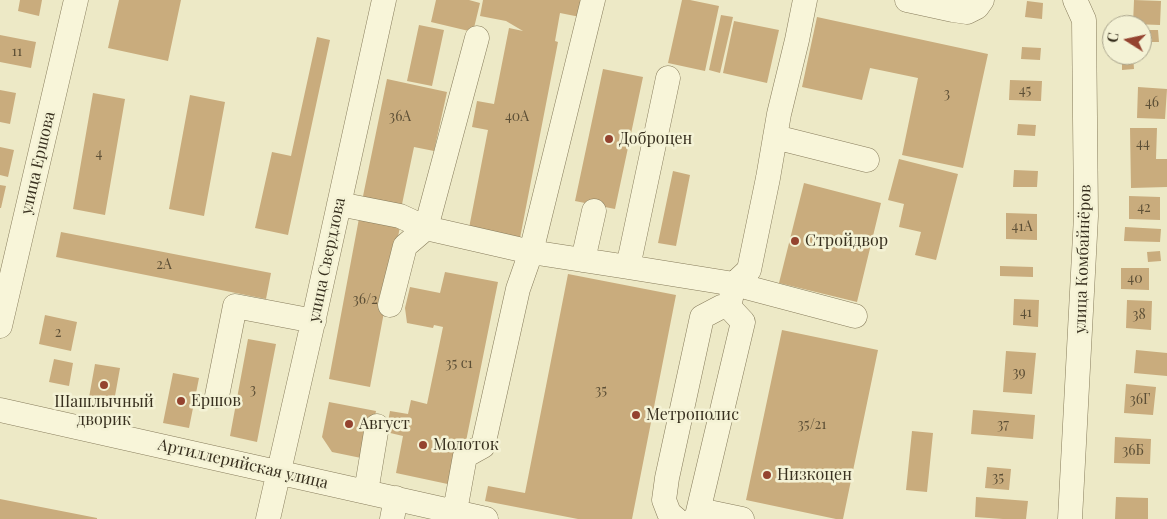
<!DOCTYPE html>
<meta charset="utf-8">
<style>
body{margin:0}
#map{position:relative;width:1167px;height:519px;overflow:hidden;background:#ede9c6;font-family:"Playfair Display",serif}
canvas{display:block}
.north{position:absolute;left:1102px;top:15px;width:50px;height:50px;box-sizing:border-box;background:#f4f2d5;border:1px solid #a9a48c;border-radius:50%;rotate:280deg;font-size:14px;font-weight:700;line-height:20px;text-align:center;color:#38301f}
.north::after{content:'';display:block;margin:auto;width:18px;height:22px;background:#94432f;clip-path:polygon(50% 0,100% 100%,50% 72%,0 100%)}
</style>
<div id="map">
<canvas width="1167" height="519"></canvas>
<div class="north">С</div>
</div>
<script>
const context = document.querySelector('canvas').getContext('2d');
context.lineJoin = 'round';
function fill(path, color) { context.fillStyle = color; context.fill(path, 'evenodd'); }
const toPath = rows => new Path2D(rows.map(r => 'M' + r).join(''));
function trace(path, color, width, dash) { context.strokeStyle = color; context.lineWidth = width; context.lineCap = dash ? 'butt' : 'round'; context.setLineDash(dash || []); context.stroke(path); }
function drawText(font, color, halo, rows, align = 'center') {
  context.font = font + ' "Playfair Display",serif'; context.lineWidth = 5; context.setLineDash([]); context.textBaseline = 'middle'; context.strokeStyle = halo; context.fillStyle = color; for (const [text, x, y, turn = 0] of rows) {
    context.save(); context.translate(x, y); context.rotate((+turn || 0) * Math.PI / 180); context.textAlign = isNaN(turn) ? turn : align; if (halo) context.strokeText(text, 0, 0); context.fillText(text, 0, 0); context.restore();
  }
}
fill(toPath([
 [20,0,42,0,39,16,18,11],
 [119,0,181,0,168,61,108,48],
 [436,0,469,0,480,3,473,32,431,22],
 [483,0,588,0,585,18,560,13,555,41,558,42,520,238,469,228,488,130,472,127,477,101,494,104,509,28,523,31,506,21,480,16],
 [682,0,690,0,719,6,705,71,668,63],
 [1134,0,1161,1,1160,25,1133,24],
 [1027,1,1043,3,1042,19,1025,17],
 [721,15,733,17,720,73,709,70],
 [817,17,988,54,963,168,902,155,918,78,870,68,862,100,802,87],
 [734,21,779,30,767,83,723,73],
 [419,25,444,30,432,86,407,81],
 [1142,30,1158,30,1159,42,1142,42],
 [0,35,36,42,31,68,0,62],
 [317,37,330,40,288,235,255,228,272,152,291,156],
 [1022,47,1041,48,1040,60,1021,59],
 [1122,55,1133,55,1134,69,1122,70],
 [603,69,643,77,615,209,575,201],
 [387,79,447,92,434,151,414,147,401,209,362,201],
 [1010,80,1042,81,1041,101,1009,100],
 [1138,87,1167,89,1165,119,1137,118],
 [0,90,16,93,10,124,0,122],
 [93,93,125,99,105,215,73,209],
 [190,95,225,102,204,216,169,209],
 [1018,124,1036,125,1035,136,1017,135],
 [1130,128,1157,128,1156,159,1167,159,1167,187,1131,188],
 [0,147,14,150,8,177,0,175],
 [899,159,958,174,936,260,915,255,921,232,899,227,904,204,888,200],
 [1014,170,1038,171,1037,187,1013,187],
 [673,171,690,175,676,246,658,243],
 [804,183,881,203,857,302,779,283],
 [0,185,6,186,1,208,0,208],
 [1129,196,1160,197,1160,220,1129,219],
 [360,213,401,221,370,387,329,379],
 [1006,213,1037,214,1037,240,1006,239],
 [1125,227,1161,229,1160,242,1124,241],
 [61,232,271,273,266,299,56,257],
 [1160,251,1161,261,1148,262,1147,252],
 [1000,266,1033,267,1033,277,1000,276],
 [1121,268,1149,268,1149,290,1121,289],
 [445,272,498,282,457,486,396,473,403,436,386,432,390,411,408,414,411,400,427,404,443,327,434,325,433,328,407,323,405,308,410,287,440,293],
 [568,274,676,295,632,519,578,519,485,501,488,486,525,493],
 [1014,299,1039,300,1038,327,1013,325],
 [1127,300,1152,301,1151,330,1126,328],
 [45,315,77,322,71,351,39,344],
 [782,330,878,350,843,519,836,519,746,500],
 [248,339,276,344,257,442,230,436],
 [1136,350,1167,353,1167,376,1134,373],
 [1006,351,1036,353,1032,394,1003,392],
 [54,359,73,363,69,386,49,382],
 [95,364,120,368,113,407,88,403],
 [173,373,199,378,189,428,163,423],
 [1126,384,1156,387,1153,415,1124,413],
 [329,402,376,411,366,459,332,452,322,437],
 [973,410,1035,415,1033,439,971,434],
 [912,431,933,433,927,492,906,490],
 [1115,437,1151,439,1150,464,1114,463],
 [987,467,1011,469,1009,490,985,488],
 [976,497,1028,501,1026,519,1003,519,975,517],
 [1116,497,1148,498,1148,519,1115,519],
 [0,499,97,518,97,519,0,519]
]), '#c9ac7d');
const minor = toPath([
 [907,0,953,10,967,12,977,7,982,0],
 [668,78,628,267,734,284,855,316],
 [775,137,867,160],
 [339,204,400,216,426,228,531,252,593,0],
 [583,260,594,211],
 [390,305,405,246,426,228,477,38],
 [0,326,76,0],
 [217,396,235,306,314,321],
 [0,410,486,519],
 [366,492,377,426],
 [699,510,742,519],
 [455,511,465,456,483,446,518,289,531,252,628,267],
 [268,519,316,309,384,0],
 [392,519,396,498],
 [676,519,669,513,664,500,667,478,702,317,721,307,729,307],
 [694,519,697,516,743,322,729,307,734,284,749,270,768,178,779,114,797,40,805,0],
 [1070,519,1086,216,1084,20,1075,0]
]);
trace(minor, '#877c5c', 25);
trace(minor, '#f8f5d9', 24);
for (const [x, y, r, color] of [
 [609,139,5,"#94432f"],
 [795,241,5,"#94432f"],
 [104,385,5,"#94432f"],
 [181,401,5,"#94432f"],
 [636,415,5,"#94432f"],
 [349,424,5,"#94432f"],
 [423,445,5,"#94432f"],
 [767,475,5,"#94432f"]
]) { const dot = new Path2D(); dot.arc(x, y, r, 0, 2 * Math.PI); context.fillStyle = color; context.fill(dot); trace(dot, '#f4f2d5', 2); }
drawText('14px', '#5c4f36', null, [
 ["11",17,52],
 ["45",1025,91],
 ["3",947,94],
 ["46",1152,103],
 ["36А",400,117],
 ["40А",517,117],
 ["44",1143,144],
 ["4",99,154],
 ["42",1144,208],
 ["41А",1022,227],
 ["2А",164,265],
 ["40",1135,279],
 ["36/2",365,300],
 ["41",1026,313],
 ["38",1139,315],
 ["2",58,333],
 ["35 с1",459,364],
 ["39",1019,373],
 ["3",253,390],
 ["35",601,391],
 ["36Г",1140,400],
 ["35/21",812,425],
 ["37",1003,425],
 ["36Б",1133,451],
 ["35",998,478]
]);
drawText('16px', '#38301f', '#f4f2d5', [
 ["Доброцен",619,139],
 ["Стройдвор",805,241],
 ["Ершов",191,401],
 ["Шашлычный",104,402,"center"],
 ["дворик",104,420,"center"],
 ["Метрополис",646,415],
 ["Август",359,424],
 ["Молоток",433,445],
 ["Низкоцен",777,475]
], 'left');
drawText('16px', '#38301f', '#f4f2d5', [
 ["улица Ершова",38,163,-77],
 ["улица Комбайнёров",1083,259,-88],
 ["улица Свердлова",327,260,-78],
 ["Артиллерийская улица",243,464,13]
]);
</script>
